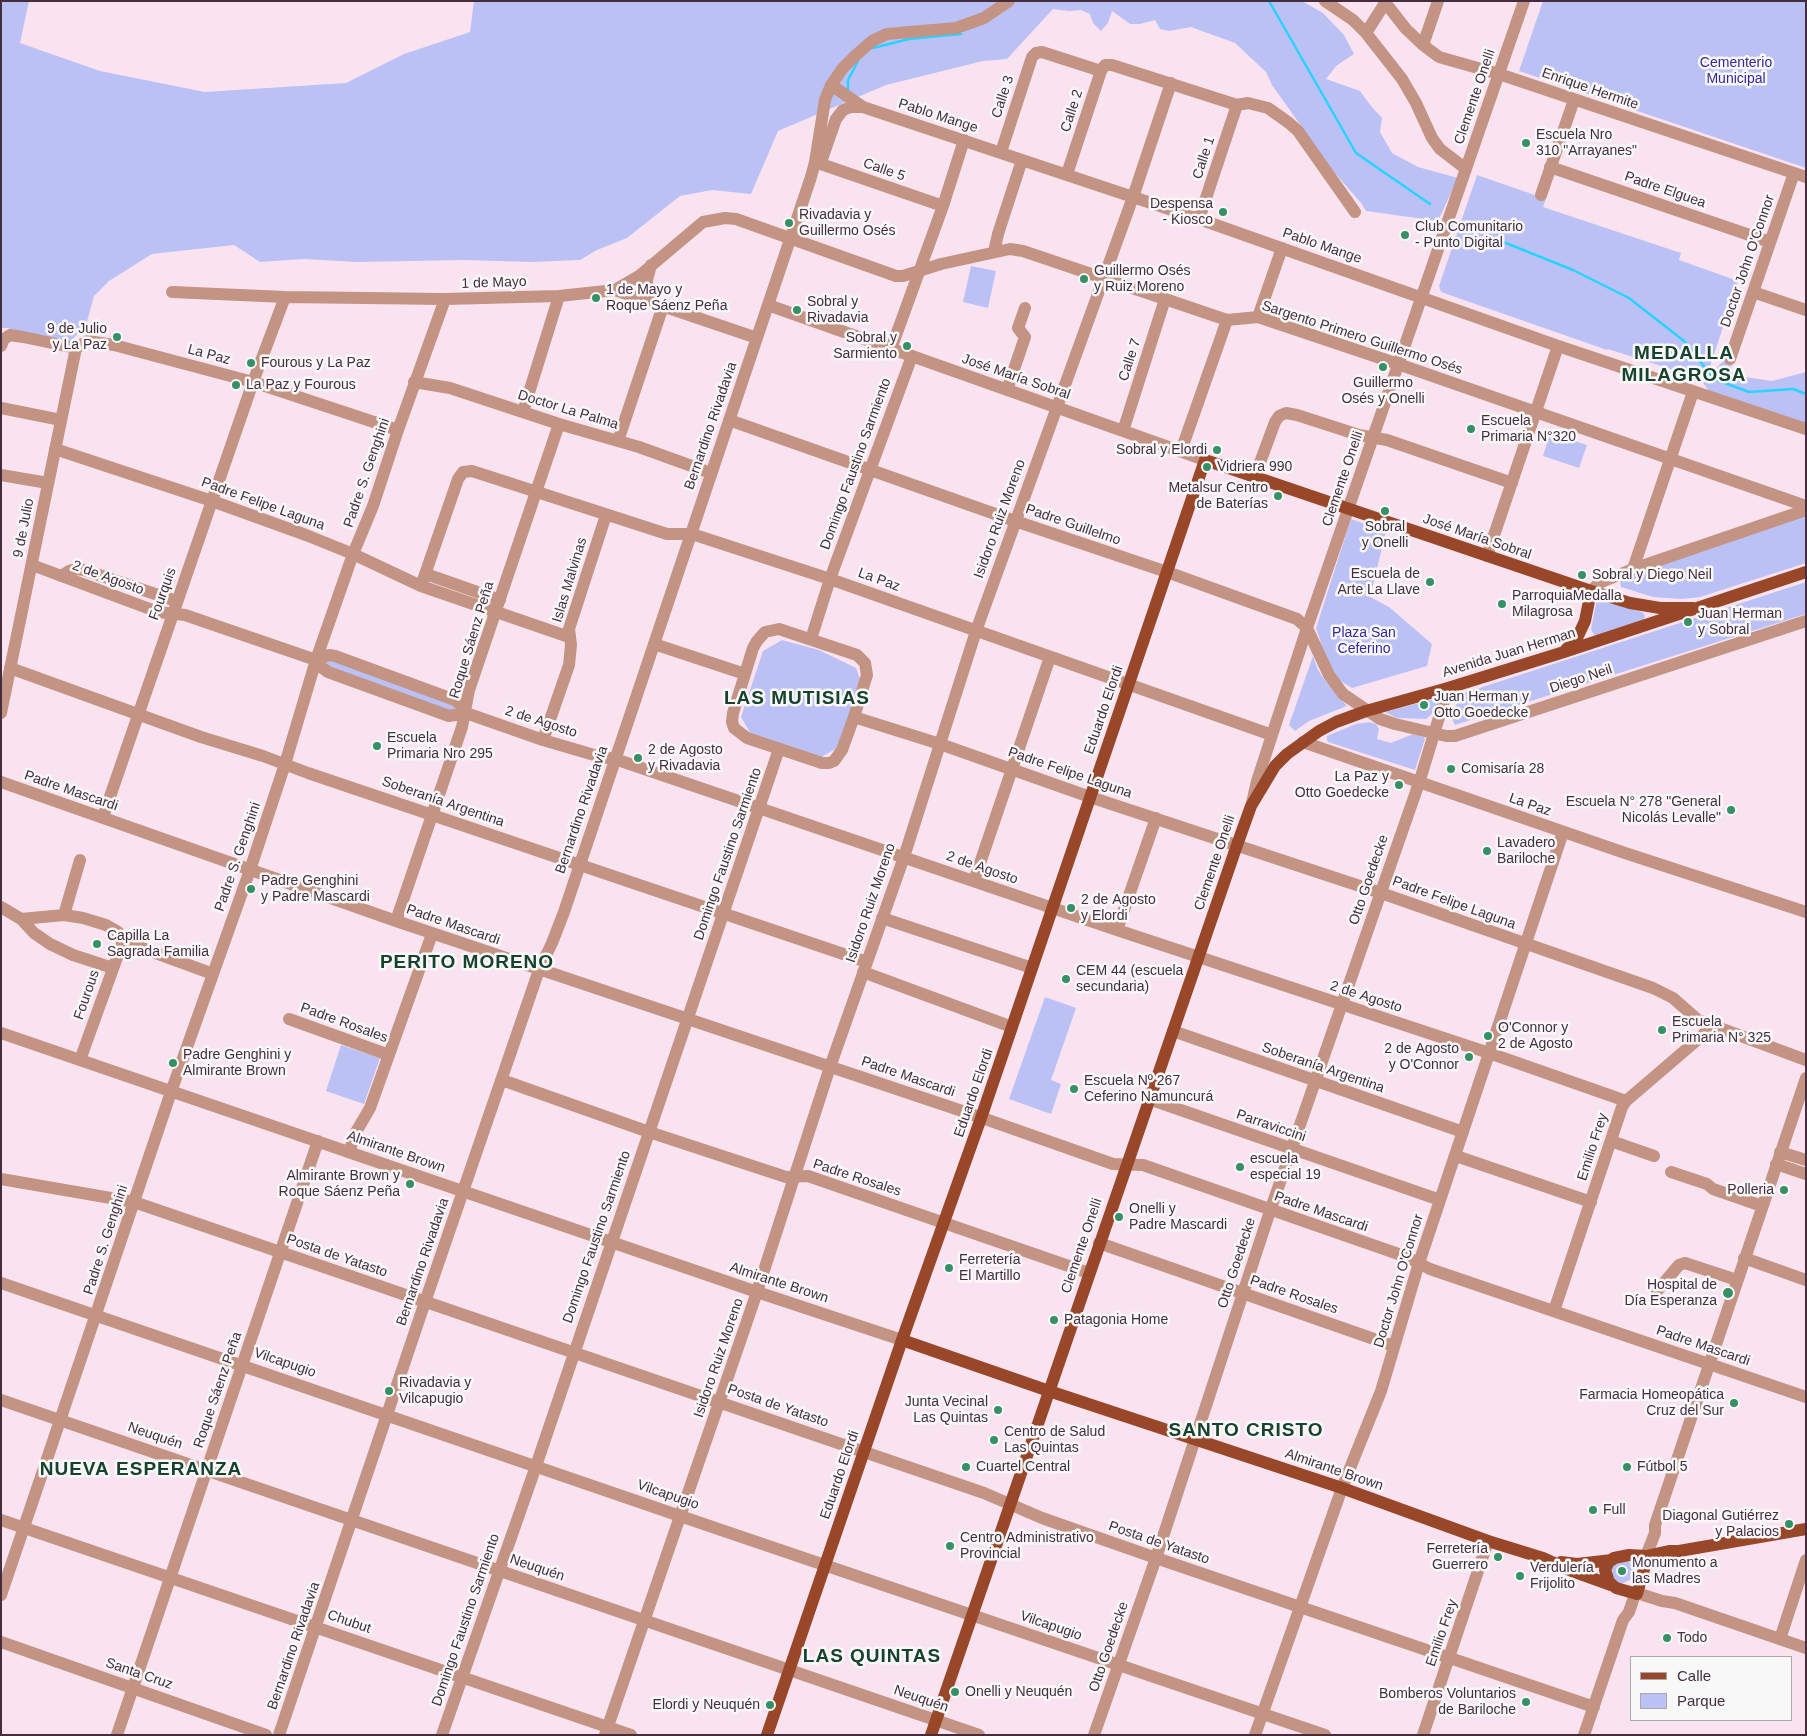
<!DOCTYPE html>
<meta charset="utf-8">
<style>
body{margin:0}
#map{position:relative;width:1807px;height:1736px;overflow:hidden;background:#fae3f1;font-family:Arial,sans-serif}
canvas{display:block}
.frame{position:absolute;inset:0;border:2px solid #442e3d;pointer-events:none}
.legend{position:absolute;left:1630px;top:1656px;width:162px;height:65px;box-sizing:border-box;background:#f8f8f8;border:1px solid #b0a7ad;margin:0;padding:6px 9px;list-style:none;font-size:15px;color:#442e3d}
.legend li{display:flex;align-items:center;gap:10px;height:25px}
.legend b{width:25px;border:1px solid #b0a7ad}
</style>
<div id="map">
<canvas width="1807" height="1736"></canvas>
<div class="frame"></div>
<ul class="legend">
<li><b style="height:6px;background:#994729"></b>Calle</li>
<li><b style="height:14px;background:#bcc1f5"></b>Parque</li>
</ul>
</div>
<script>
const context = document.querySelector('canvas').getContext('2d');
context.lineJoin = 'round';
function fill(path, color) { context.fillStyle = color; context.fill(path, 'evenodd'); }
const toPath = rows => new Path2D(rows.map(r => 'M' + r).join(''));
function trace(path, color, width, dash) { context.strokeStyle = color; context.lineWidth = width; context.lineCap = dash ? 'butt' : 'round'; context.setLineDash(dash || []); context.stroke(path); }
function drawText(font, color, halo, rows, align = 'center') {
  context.font = font + ' Arial,sans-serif'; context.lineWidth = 5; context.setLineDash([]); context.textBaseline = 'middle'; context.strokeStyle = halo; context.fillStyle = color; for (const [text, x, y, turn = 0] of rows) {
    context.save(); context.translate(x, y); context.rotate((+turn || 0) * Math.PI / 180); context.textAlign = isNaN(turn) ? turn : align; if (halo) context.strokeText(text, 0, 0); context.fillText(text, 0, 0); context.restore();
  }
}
fill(toPath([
 [1,1,29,1,20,43,100,71,205,92,346,83,404,54,470,32,474,1,1302,1,1323,13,1344,35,1354,54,1336,66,1326,79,1360,91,1371,106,1382,118,1380,132,1392,153,1418,167,1458,178,1438,221,1366,211,1361,203,1333,171,1272,85,1266,72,1235,43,1191,27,1169,31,1160,29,1155,20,1140,24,1130,24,1112,11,1108,23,1101,31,1093,23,1090,14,1081,10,1069,11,1053,9,1007,59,983,61,886,85,778,131,751,194,712,190,680,196,627,238,597,250,580,260,532,262,464,260,357,262,304,259,260,262,234,245,152,254,109,281,94,296,86,325,69,343,7,328,1,328],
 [1543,1,1806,1,1806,168,1519,71],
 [1477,175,1546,199,1543,207,1681,253,1679,260,1738,281,1710,367,1699,378,1608,349,1607,350,1441,292,1439,286],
 [971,266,996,271,988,308,963,302],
 [1723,361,1733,363,1729,371,1745,377,1772,381,1806,372,1806,424,1709,391,1703,383],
 [1550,433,1587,445,1579,468,1543,456],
 [1806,515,1806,563,1700,597,1682,599,1653,597,1621,587,1620,581,1624,577],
 [1351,519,1386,531,1370,597,1389,607,1432,644,1427,666,1352,688,1339,680,1328,664,1316,628],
 [1806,582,1806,614,1455,725,1451,717,1461,694],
 [1597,599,1642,612,1645,615,1644,620,1598,635,1594,635,1591,629],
 [782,640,819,650,856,668,860,679,840,746,820,758,752,736,741,717,763,651],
 [1313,656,1318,670,1324,679,1347,706,1309,721,1295,731,1289,725],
 [330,660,459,706,455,713,324,666,326,661],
 [1434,699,1439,699,1438,705,1433,713,1426,719,1397,718,1385,712],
 [1369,722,1376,724,1379,729,1377,739,1391,743,1413,734,1424,737,1425,739,1415,770,1328,742,1327,740,1327,736,1334,733,1356,724],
 [1045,997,1076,1008,1051,1080,1061,1084,1051,1114,1009,1099],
 [341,1045,380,1058,364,1104,326,1091],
 [1628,1561,1634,1567,1635,1574,1632,1579,1621,1584,1614,1580,1610,1569,1613,1564]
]), '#bcc1f5');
trace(toPath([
 [1269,1,1356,153,1430,204],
 [873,48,909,39,961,34],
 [848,90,848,80,858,61],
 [1491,237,1573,270,1629,298,1684,341,1714,379,1749,392,1793,389,1806,394]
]), '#28d3fd', 2.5);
trace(toPath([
 [1325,1,1353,20,1366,33,1402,79,1416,103,1432,138,1440,149,1466,169],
 [1384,1,1406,29,1423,45,1439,57,1499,74,1806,177],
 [1366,33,1385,3],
 [1423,45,1438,1],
 [831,85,863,107,1199,219,1558,346,1806,429],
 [1001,152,1032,57,1036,53,1042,52,1101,71],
 [815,162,943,206],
 [821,162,836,119,843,110,851,107,863,107],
 [1550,167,1770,242],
 [1067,174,1101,71,1105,65,1112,65,1237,105,1248,103,1268,108,1289,123,1298,131,1355,212],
 [1541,195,1574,100],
 [1199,219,1237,105],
 [994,252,998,234,1022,160],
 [615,290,757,338],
 [172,292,285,297,445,299,559,296,615,290,639,276,703,222,725,218,736,219,896,276,903,276,941,264,1010,249,1023,251,1227,320,1258,317,1398,364,1806,506],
 [1753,292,1806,310],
 [649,302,647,280,651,265],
 [768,305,1205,460],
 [1258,317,1282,248],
 [1,346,4,339,10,335,23,337,76,348,88,341,114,345,253,382,398,430],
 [891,349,943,206,964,140],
 [1730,359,1794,173],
 [414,382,450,388,559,424,639,447,711,473],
 [1007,390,1025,337,1018,328,1025,308],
 [1,408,61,420],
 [523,412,559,296],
 [729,420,1015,521,1167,572,1297,619,1307,628,1329,675,1343,694,1380,719,1395,724,1446,736,1455,736,1806,621],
 [1123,431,1165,299],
 [618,441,663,306],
 [55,449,212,501,306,535,353,554,421,586,569,637],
 [1181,451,1227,320],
 [1,475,48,483],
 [1255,476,1275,422,1279,416,1286,413,1297,415,1359,435,1387,440,1512,483],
 [1487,556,1558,346],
 [32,565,158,612,185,615,316,660,321,667,328,672,449,716,466,713,543,740,601,757,615,759,1117,930,1489,1053,1626,1101],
 [1633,569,1693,392],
 [426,574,500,600],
 [61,576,69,571,76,569,84,570,176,601],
 [421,586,458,479,463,472,472,471,667,534,692,534,830,579,1272,735],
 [1591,591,1599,583,1633,569,1806,510],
 [779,629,857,655,865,663,867,675,854,717,842,750,834,761,829,763,822,763,747,738,734,728,732,722,733,713,753,648,757,641,765,632,779,629],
 [811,639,830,579,912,356],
 [654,644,745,674],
 [316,660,329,655,335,656,455,700,460,704,466,713],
 [10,668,201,737,263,756,308,773,867,962],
 [1,713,76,348],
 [854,717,940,744,1090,797,1381,893,1653,988,1673,998,1698,1020,1806,1060],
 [543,740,569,665,571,645,569,629,606,515],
 [1303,742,1625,853,1806,912],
 [1,782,396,921,971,1114,1113,1164,1143,1165,1407,1257,1430,1269,1806,1397],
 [1252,803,1257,781,1307,628,1524,1],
 [103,817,253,382,285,297],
 [974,881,1050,657],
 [1,907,21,919,64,915,83,918,106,925,118,932,123,941,213,974],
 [64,915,80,860],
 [882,918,1032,968],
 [21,919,34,933,50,944,73,955,113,968],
 [396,921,462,727,469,690,559,424],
 [1117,930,1156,818],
 [863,972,1012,1027],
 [289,1019,389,1055],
 [1173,1031,1463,1132],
 [1,1033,757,1292,902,1340],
 [80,1060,123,941],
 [502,1080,649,1132,786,1177,808,1176,1089,1273],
 [1149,1099,1440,1200],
 [1611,1141,1654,1156],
 [349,1152,356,1132,370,1108,432,934],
 [1780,1152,1806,1160],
 [1456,1156,1591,1202],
 [1776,1164,1806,1174],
 [1671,1172,1707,1184,1713,1189,1762,1206],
 [1,1179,134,1202,984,1493,1042,1518,1156,1558,1594,1707],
 [1099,1243,1394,1346],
 [1744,1258,1806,1280],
 [1,1283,680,1516,1325,1735],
 [1657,1291,1679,1265,1685,1263,1737,1280],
 [1554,1311,1622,1107,1626,1101,1703,1035,1709,1025],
 [1,1400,979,1735],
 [1,1520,631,1735],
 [1646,1556,1655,1533,1655,1525,1806,1078],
 [1637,1593,1662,1601,1675,1603,1806,1648],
 [1,1595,171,1092,250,870,285,764,316,660,353,554,373,506,398,430,445,299],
 [1780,1639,1806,1560],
 [1,1642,266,1735],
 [117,1735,318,1141],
 [279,1735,425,1302,539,970,552,943,564,912,811,177,815,162,825,100,831,85,843,68,856,55,872,41,887,34,956,28,984,18,1009,1],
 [442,1735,536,1466,779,749],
 [605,1735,757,1292,830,1067,904,857,976,631,1133,197,1171,83],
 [1094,1735,1156,1558,1270,1211,1419,783,1448,688],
 [1255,1735,1342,1488,1381,1391,1419,1263,1563,832],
 [1423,1735,1488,1541],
 [1584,1735,1623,1620,1629,1612,1635,1594]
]), '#c39383', 12);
trace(toPath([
 [1564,652,1578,636,1585,621,1591,591],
 [902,1340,1049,1391,1342,1488,1488,1541,1543,1558,1572,1571,1611,1585],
 [1646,1556,1646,1562,1637,1594,1616,1588,1609,1582,1605,1570,1609,1561,1614,1558,1629,1555,1646,1556,1669,1551,1679,1551,1806,1529],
 [1561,1562,1577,1564,1612,1560],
 [767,1735,902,1340,981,1118,1205,460,1591,591,1630,603,1660,608,1693,608],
 [931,1735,1237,845,1251,806,1275,766,1287,754,1319,731,1336,722,1366,711,1448,688,1564,652,1806,572]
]), '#994729', 12);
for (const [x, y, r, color] of [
 [1526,143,5,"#369066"],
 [1223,212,5,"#369066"],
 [789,223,5,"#369066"],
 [1405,235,5,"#369066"],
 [1084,279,5,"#369066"],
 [596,298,5,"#369066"],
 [797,310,5,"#369066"],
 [117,337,5,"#369066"],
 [907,346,5,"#369066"],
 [251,363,5,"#369066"],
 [1383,367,5,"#369066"],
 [236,385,5,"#369066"],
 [1471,429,5,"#369066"],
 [1217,450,5,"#369066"],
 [1207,467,5,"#369066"],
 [1278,496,5,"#369066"],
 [1385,511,5,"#369066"],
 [1582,575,5,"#369066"],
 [1430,582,5,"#369066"],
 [1502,604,5,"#369066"],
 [1688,622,5,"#369066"],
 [1424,705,5,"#369066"],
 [377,746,5,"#369066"],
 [638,758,5,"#369066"],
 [1451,769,5,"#369066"],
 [1399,785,5,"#369066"],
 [1731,810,5,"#369066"],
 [1487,851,5,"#369066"],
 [251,889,5,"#369066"],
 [1071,908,5,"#369066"],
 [97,944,5,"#369066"],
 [1066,979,5,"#369066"],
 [1662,1030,5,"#369066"],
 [1488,1036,5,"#369066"],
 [1469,1057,5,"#369066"],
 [173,1063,5,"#369066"],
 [1074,1089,5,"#369066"],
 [1240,1167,5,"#369066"],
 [410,1184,5,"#369066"],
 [1784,1190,5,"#369066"],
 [1119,1217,5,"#369066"],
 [949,1268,5,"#369066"],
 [1728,1293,6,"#369066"],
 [1054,1320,5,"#369066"],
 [389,1391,5,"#369066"],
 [1734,1403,5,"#369066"],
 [998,1410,5,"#369066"],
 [994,1440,5,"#369066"],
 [966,1467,5,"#369066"],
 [1627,1467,5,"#369066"],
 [1593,1510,5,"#369066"],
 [1789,1524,5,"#369066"],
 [950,1546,5,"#369066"],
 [1498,1557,5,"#369066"],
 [1622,1571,5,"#369066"],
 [1520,1576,5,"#369066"],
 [1667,1638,5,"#369066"],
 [955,1692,5,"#369066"],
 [1526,1702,5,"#369066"],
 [770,1705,5,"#369066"]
]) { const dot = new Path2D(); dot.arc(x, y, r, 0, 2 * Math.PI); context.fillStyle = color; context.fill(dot); trace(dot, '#f8f8f8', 2); }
drawText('14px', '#362896', '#f8f8f8', [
 ["Cementerio",1736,63],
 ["Municipal",1736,79],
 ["Plaza San",1364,633],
 ["Ceferino",1364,649]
]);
drawText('14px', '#442e3d', '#f8f8f8', [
 ["Enrique Hermite",1590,89,19],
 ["Calle 3",1003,97,-72],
 ["Clemente Onelli",1475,97,-71],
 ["Calle 2",1072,111,-72],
 ["Pablo Mange",938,116,18],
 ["Calle 1",1204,158,-72],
 ["Calle 5",884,170,19],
 ["Padre Elguea",1665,190,19],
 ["Pablo Mange",1322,246,19],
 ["Doctor John O'Connor",1748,261,-71],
 ["1 de Mayo",494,283,-2],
 ["Sargento Primero Guillermo Osés",1362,338,18],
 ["La Paz",209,355,15],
 ["Calle 7",1130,360,-72],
 ["José María Sobral",1016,377,19],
 ["Doctor La Palma",568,410,17],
 ["Bernardino Rivadavia",711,426,-71],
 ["Domingo Faustino Sarmiento",856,464,-70],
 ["Padre S. Genghini",367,473,-71],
 ["Clemente Onelli",1343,479,-71],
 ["Padre Felipe Laguna",263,504,20],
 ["Isidoro Ruiz Moreno",1000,519,-70],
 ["Padre Guillelmo",1073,525,19],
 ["9 de Julio",24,528,-79],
 ["José María Sobral",1477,537,19],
 ["2 de Agosto",108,578,20],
 ["Islas Malvinas",570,580,-73],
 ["La Paz",879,580,20],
 ["Fourquis",163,594,-70],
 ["Roque Sáenz Peña",472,640,-73],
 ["Avenida Juan Herman",1509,653,-17],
 ["Diego Neil",1581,679,-18],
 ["Eduardo Elordi",1104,710,-71],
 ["2 de Agosto",541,722,18],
 ["Padre Felipe Laguna",1070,773,19],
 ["Padre Mascardi",71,791,19],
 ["Soberanía Argentina",443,802,19],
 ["La Paz",1530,805,19],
 ["Bernardino Rivadavia",582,810,-71],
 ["Domingo Faustino Sarmiento",728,854,-71],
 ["Padre S. Genghini",238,857,-71],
 ["Clemente Onelli",1215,863,-71],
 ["2 de Agosto",982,868,19],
 ["Otto Goedecke",1369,880,-71],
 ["Isidoro Ruiz Moreno",871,903,-71],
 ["Padre Felipe Laguna",1454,903,20],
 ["Padre Mascardi",453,925,19],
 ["Fourous",87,995,-71],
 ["2 de Agosto",1366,997,18],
 ["Padre Rosales",344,1023,20],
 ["Soberanía Argentina",1323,1068,19],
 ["Padre Mascardi",908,1077,19],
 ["Eduardo Elordi",974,1093,-71],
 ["Parraviccini",1271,1126,19],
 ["Emilio Frey",1593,1147,-72],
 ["Almirante Brown",396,1152,19],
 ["Padre Rosales",857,1178,18],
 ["Padre Mascardi",1321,1212,19],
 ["Domingo Faustino Sarmiento",597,1237,-71],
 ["Padre S. Genghini",106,1240,-72],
 ["Clemente Onelli",1082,1246,-71],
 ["Posta de Yatasto",337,1256,19],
 ["Bernardino Rivadavia",423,1262,-71],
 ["Otto Goedecke",1237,1263,-72],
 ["Doctor John O'Connor",1399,1281,-73],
 ["Almirante Brown",779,1283,18],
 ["Padre Rosales",1294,1295,19],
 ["Padre Mascardi",1703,1346,19],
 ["Isidoro Ruiz Moreno",719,1358,-71],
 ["Vilcapugio",285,1363,19],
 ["Roque Sáenz Peña",218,1390,-71],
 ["Posta de Yatasto",778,1406,19],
 ["Neuquén",155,1436,19],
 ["Almirante Brown",1334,1470,19],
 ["Eduardo Elordi",840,1475,-71],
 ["Vilcapugio",668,1495,19],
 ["Posta de Yatasto",1159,1543,19],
 ["Neuquén",537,1568,19],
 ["Domingo Faustino Sarmiento",466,1620,-71],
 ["Chubut",349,1622,19],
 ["Vilcapugio",1051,1626,19],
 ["Emilio Frey",1442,1633,-71],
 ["Bernardino Rivadavia",294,1646,-71],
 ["Otto Goedecke",1109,1647,-71],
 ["Santa Cruz",139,1674,19],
 ["Neuquén",921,1699,19]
]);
drawText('14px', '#442e3d', '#f8f8f8', [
 ["Escuela Nro",1536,135],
 ["310 \"Arrayanes\"",1536,151],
 ["Despensa",1213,204,"right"],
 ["- Kiosco",1213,220,"right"],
 ["Rivadavia y",799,215],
 ["Guillermo Osés",799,231],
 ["Club Comunitario",1415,227],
 ["- Punto Digital",1415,243],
 ["Guillermo Osés",1094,271],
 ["y Ruiz Moreno",1094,287],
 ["1 de Mayo y",606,290],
 ["Roque Sáenz Peña",606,306],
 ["Sobral y",807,302],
 ["Rivadavia",807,318],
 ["9 de Julio",107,329,"right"],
 ["y La Paz",107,345,"right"],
 ["Sobral y",897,338,"right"],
 ["Sarmiento",897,354,"right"],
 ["Fourous y La Paz",261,363],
 ["Guillermo",1383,383,"center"],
 ["Osés y Onelli",1383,399,"center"],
 ["La Paz y Fourous",246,385],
 ["Escuela",1481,421],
 ["Primaria N°320",1481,437],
 ["Sobral y Elordi",1207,450,"right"],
 ["Vidriera 990",1217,467],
 ["Metalsur Centro",1268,488,"right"],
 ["de Baterías",1268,504,"right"],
 ["Sobral",1385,527,"center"],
 ["y Onelli",1385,543,"center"],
 ["Escuela de",1420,574,"right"],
 ["Arte La Llave",1420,590,"right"],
 ["Sobral y Diego Neil",1592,575],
 ["ParroquiaMedalla",1512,596],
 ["Milagrosa",1512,612],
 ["Juan Herman",1698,614],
 ["y Sobral",1698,630],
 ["Juan Herman y",1434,697],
 ["Otto Goedecke",1434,713],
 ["Escuela",387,738],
 ["Primaria Nro 295",387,754],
 ["2 de Agosto",648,750],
 ["y Rivadavia",648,766],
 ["Comisaría 28",1461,769],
 ["La Paz y",1389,777,"right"],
 ["Otto Goedecke",1389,793,"right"],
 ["Escuela N° 278 \"General",1721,802,"right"],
 ["Nicolás Levalle\"",1721,818,"right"],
 ["Lavadero",1497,843],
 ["Bariloche",1497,859],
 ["Padre Genghini",261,881],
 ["y Padre Mascardi",261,897],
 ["2 de Agosto",1081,900],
 ["y Elordi",1081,916],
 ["Capilla La",107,936],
 ["Sagrada Familia",107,952],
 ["CEM 44 (escuela",1076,971],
 ["secundaria)",1076,987],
 ["Escuela",1672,1022],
 ["Primaria N° 325",1672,1038],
 ["O'Connor y",1498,1028],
 ["2 de Agosto",1498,1044],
 ["2 de Agosto",1459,1049,"right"],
 ["y O'Connor",1459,1065,"right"],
 ["Padre Genghini y",183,1055],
 ["Almirante Brown",183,1071],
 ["Escuela Nº 267",1084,1081],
 ["Ceferino Namuncurá",1084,1097],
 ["escuela",1250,1159],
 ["especial 19",1250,1175],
 ["Almirante Brown y",400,1176,"right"],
 ["Roque Sáenz Peña",400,1192,"right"],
 ["Polleria",1774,1190,"right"],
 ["Onelli y",1129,1209],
 ["Padre Mascardi",1129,1225],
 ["Ferretería",959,1260],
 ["El Martillo",959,1276],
 ["Hospital de",1717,1285,"right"],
 ["Día Esperanza",1717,1301,"right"],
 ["Patagonia Home",1064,1320],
 ["Rivadavia y",399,1383],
 ["Vilcapugio",399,1399],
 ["Farmacia Homeopática",1724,1395,"right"],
 ["Cruz del Sur",1724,1411,"right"],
 ["Junta Vecinal",988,1402,"right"],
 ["Las Quintas",988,1418,"right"],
 ["Centro de Salud",1004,1432],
 ["Las Quintas",1004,1448],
 ["Cuartel Central",976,1467],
 ["Fútbol 5",1637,1467],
 ["Full",1603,1510],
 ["Diagonal Gutiérrez",1779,1516,"right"],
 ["y Palacios",1779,1532,"right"],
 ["Centro Administrativo",960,1538],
 ["Provincial",960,1554],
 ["Ferretería",1488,1549,"right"],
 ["Guerrero",1488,1565,"right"],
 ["Monumento a",1632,1563],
 ["las Madres",1632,1579],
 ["Verdulería",1530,1568],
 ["Frijolito",1530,1584],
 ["Todo",1677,1638],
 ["Onelli y Neuquén",965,1692],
 ["Bomberos Voluntarios",1516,1694,"right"],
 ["de Bariloche",1516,1710,"right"],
 ["Elordi y Neuquén",760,1705,"right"]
], 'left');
context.letterSpacing = '1px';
drawText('bold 19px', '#17422d', '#f8f8f8', [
 ["MEDALLA",1684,354],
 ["MILAGROSA",1684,376],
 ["LAS MUTISIAS",797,699],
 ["PERITO MORENO",467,963],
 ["SANTO CRISTO",1246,1431],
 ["NUEVA ESPERANZA",141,1470],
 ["LAS QUINTAS",872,1657]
]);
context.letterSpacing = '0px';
</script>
